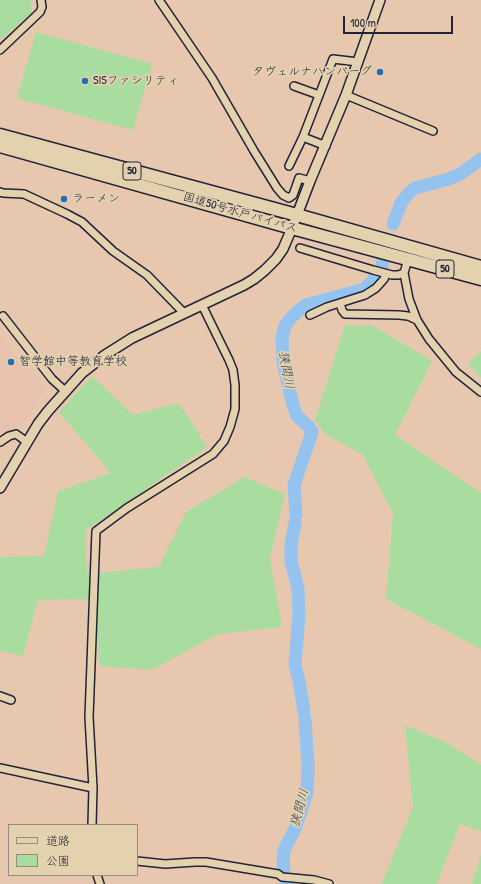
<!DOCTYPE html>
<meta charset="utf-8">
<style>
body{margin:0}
#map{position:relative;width:481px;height:884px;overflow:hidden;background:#e7c8af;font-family:"Patrick Hand","Klee One",sans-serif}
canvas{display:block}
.legend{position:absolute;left:8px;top:824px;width:130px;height:52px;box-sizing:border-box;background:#e4d2af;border:1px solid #968c81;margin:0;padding:5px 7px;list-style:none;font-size:12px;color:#22223b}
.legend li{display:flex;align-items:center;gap:8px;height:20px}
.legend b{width:20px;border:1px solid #968c81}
.scale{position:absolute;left:343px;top:16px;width:110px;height:18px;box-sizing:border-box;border:2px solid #22223b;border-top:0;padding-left:5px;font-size:12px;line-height:14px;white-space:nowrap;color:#22223b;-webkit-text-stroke:3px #e4d2af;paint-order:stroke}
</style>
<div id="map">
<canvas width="481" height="884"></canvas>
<ul class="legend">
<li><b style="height:5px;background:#e4d2af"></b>道路</li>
<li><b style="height:11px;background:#a8dd9f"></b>公園</li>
</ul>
<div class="scale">100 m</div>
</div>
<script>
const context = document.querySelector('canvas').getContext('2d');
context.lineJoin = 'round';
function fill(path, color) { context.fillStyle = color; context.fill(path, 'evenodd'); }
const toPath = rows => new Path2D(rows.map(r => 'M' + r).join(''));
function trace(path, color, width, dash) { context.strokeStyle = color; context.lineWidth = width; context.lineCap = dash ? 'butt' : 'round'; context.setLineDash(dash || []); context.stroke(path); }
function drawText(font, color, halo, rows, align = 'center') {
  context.font = font + ' "Patrick Hand","Klee One",sans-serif'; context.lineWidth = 3.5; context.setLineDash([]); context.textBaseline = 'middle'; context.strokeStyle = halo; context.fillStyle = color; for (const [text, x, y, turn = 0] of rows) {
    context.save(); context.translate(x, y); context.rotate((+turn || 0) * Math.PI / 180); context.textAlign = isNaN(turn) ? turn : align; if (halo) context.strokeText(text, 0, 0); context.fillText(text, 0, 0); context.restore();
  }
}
fill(toPath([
 [0,335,46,390,26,420,0,437]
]), '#e9c1af');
fill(toPath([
 [0,0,31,0,32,13,0,40],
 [36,32,152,64,133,130,17,98],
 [345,325,373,326,432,361,395,435,481,493,481,649,386,599,393,513,362,454,325,434,315,420],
 [481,351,481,378,468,364],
 [92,376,133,415,179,403,207,447,85,531,87,574,159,567,186,512,245,477,285,494,270,558,282,627,218,634,151,670,99,666,96,599,38,600,23,656,0,651,0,557,44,556,58,491,111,473,59,412],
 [405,725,445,742,481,765,481,831,460,824,437,884,382,884,413,807],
 [481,854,481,884,472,884]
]), '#a8dd9f');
trace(toPath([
 [393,224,401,203,409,193,415,188,449,179,458,175,466,170,481,159],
 [381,270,383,261],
 [296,515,294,485,312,432,309,427,297,416,293,405,283,362,282,337,285,326,291,318,299,310,306,305,365,289,378,275],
 [295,523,291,545,291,561,298,588,299,615,295,665,299,681,304,712],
 [284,871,283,866,284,850,295,829,307,793,308,766,305,719],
 [286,883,287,884]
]), '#94c3ef', 13);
const minor = toPath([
 [159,0,212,78,254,151,277,188,283,195,289,198,293,195,299,178,310,181],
 [0,50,40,12,42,7,41,0],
 [294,86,319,95],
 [346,95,433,131],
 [303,137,333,59,358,62],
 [289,166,303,137,326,146],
 [0,192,3,193,24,194,67,214,82,222,113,251,147,275,184,313],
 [300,248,373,270,392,275,398,275,404,273,408,259],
 [404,273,409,299,417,320,429,339,456,372,481,392],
 [340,303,342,310,345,314,399,315,408,316,417,320],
 [310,315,327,307,365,295,376,288,384,279,386,274],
 [3,316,52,379,65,391],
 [0,442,9,436,16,434,27,442],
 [0,696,11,700],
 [0,768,93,788],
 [92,825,93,788,89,717,96,531,127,508,213,454,224,441,230,427,235,409,235,385,233,370,229,360,202,305],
 [137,861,165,864,195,862,206,862,278,874,282,877,314,880,329,884],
 [97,875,100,884]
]);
const tertiary = toPath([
 [0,488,38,424,48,411,82,373,105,355,132,338,244,285,254,279,265,270,276,259,283,249,292,228,310,181,346,95,380,0]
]);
const trunk = toPath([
 [0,135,297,215,481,267],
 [0,146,292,228,481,279]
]);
trace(minor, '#22223b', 10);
trace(tertiary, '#22223b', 12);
trace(trunk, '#22223b', 15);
trace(minor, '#e4d2af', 7);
trace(tertiary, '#e4d2af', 9);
trace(trunk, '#e4d2af', 12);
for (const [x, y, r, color] of [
 [380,72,4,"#1f6fb2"],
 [85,81,4,"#1f6fb2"],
 [64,199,4,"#1f6fb2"],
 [11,362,4,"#1f6fb2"]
]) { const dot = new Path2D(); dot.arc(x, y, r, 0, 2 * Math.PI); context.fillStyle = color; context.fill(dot); trace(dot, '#e4d2af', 1.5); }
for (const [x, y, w] of [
 [132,171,18],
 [445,269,18]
]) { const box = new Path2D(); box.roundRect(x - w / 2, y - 9, w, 18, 3); context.fillStyle = '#e4d2af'; context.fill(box); trace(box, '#22223b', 1); }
drawText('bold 11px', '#22223b', null, [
 ["50",132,171],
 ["50",445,269]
]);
drawText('12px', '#22223b', '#e4d2af', [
 ["タヴェルナハンバーグ",372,72,"right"],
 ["SISファシリティ",93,81],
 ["ラーメン",72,199],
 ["智学館中等教育学校",19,362]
], 'left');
drawText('12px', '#22223b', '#e4d2af', [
 ["国道50号水戸バイパス",240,213,16]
]);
drawText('italic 13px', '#39425f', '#e4d2af', [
 ["狭間川",286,370,80],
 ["狭間川",300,808,-75]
]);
</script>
